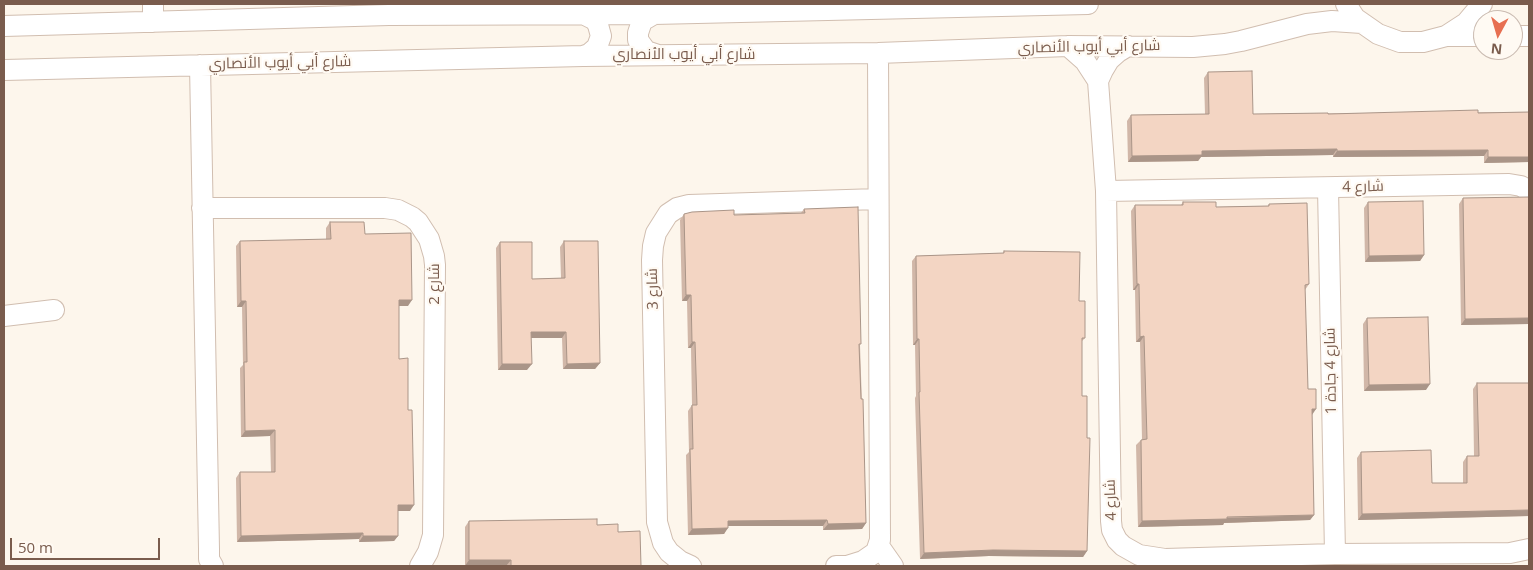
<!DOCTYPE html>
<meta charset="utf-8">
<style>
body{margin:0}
#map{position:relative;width:1533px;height:570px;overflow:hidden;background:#fdf6ec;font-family:"Open Sans",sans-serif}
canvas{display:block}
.frame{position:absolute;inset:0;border:5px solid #7a5c4d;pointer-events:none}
.north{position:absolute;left:1473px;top:10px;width:50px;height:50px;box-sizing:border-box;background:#fffaf3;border:1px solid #cabbb1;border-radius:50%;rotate:186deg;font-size:14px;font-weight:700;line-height:20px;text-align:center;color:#7a5c4d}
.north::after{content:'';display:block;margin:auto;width:18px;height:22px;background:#e76f51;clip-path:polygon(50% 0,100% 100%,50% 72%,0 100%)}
.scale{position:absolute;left:10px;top:538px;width:150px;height:22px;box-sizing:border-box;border:2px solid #7a5c4d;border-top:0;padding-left:6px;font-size:15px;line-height:18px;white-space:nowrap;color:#7a5c4d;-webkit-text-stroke:4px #fffaf3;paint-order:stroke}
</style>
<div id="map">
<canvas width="1533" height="570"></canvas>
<div class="frame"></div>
<div class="north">N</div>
<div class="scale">50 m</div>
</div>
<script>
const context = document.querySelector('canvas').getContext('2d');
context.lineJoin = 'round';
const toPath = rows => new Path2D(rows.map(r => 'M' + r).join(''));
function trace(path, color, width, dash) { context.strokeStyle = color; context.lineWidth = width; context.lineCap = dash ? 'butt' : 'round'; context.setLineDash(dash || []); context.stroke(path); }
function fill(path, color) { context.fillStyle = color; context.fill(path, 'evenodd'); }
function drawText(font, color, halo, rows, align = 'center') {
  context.font = font + ' "Open Sans",Cairo,sans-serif'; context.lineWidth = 4.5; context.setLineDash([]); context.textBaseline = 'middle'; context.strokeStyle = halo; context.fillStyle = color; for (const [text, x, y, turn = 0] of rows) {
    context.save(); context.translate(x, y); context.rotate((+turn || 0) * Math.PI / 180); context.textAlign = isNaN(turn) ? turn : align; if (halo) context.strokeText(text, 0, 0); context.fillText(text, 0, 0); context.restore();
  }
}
const minor = toPath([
 [1346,4,1355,18,1378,34,1400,42,1423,42,1446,36,1466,23,1482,4],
 [580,14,585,15,595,20,598,25,601,36,597,47,589,54,583,56],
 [654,14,642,21,638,33,638,40,646,51,658,55],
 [153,22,153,4],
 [4,26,389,15,654,14,1088,4],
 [1446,36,1483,36],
 [1513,36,1529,36],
 [1068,46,1085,61,1098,81],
 [1128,46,1118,52,1109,60,1103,70,1098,81,1106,191,1111,521,1112,530,1117,540,1123,546,1139,555,1165,559,1335,554,1510,553,1529,549],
 [200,65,209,549,209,559,213,566],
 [4,70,583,56,878,53,1068,46,1193,47,1225,44,1241,41,1307,24,1332,21,1362,23],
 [1328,188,1335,554],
 [1106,191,1509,184,1521,186,1529,191],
 [202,208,385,208,398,210,412,217,418,222,429,239,434,256,435,265,433,535,428,552,420,566],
 [4,316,54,310],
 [879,546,893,566],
 [691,566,680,561,669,552,663,543,657,522,652,260,653,246,656,233,668,214,677,208,689,205,878,199],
 [836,566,847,566,863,561,876,552,880,540,878,53]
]);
trace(minor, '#d1beb0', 22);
trace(minor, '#fff', 20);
fill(toPath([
 [1208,72,1253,114,1529,112,1529,162,1484,163,1484,156,1333,157,1333,155,1201,157,1198,161,1128,162,1127,121,1131,115,1205,114,1204,78],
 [1463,198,1529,324,1461,325,1459,204],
 [1183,202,1216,207,1268,206,1269,204,1309,284,1305,290,1308,389,1312,415,1314,515,1310,520,1224,523,1223,525,1138,527,1136,445,1141,440,1142,440,1140,342,1136,342,1135,290,1133,290,1131,211,1135,205,1181,205],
 [1368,202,1424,255,1420,261,1365,262,1364,208],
 [804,209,860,345,866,523,862,529,823,530,823,526,728,526,724,534,688,535,686,455,689,452,688,411,692,405,691,348,688,348,687,301,682,301,680,220,684,214,734,215,801,213],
 [330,222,365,234,408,306,399,306,399,359,410,511,398,511,398,536,394,541,359,542,359,539,237,542,236,478,240,472,271,472,270,436,241,437,240,368,243,365,242,307,237,307,236,246,240,241,326,240,326,228],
 [564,241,600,363,595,369,563,369,562,338,531,338,527,370,498,370,496,248,500,242,532,279,561,278,560,247],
 [1004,251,1079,301,1085,338,1082,341,1082,396,1087,438,1087,551,1083,557,989,556,920,559,915,398,916,396,915,345,913,345,912,261,916,256,1003,253],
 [1367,318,1426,390,1364,391,1363,324],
 [1477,383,1529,516,1358,520,1357,458,1361,452,1432,483,1463,483,1463,462,1467,456,1474,456,1473,389],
 [469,521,597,525,618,532,641,566,465,566,465,527]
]), '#d1b7a8');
fill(toPath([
 [1337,149,1333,155,1201,157,1198,161,1128,162,1132,156,1202,151],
 [1488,150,1484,156,1333,157,1337,151],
 [1488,157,1529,157,1529,162,1484,163],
 [1424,255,1420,261,1365,262,1369,256],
 [1137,284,1139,284,1135,290,1133,290],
 [686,295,691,295,687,301,682,301],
 [399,300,412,300,408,306,394,306],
 [241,301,246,301,242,307,237,307],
 [1529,318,1529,324,1461,325,1465,319],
 [531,332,566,332,562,338,527,338],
 [1144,336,1140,342,1136,342,1140,337],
 [917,339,919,339,915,345,913,345],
 [692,342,695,342,691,348,688,348],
 [600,363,595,369,563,369,567,364],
 [502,364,532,364,527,370,498,370],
 [1430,384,1426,390,1364,391,1369,385],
 [1312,409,1316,409,1312,415],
 [275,430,270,436,241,437,245,431],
 [398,505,414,505,410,511,393,511],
 [1529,510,1529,516,1358,520,1362,514],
 [1314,515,1310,520,1224,523,1223,525,1138,527,1142,521],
 [827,520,823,526,724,526,728,521],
 [866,523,862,529,823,530,828,524],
 [728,528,724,534,688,535,692,529],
 [363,533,359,539,237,542,241,536],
 [363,536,398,536,394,541,359,542],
 [993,550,1087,551,1083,557,989,556,920,559,924,553],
 [469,560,511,560,506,566,465,566]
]), '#aa9588');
const building = toPath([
 [1252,71,1253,114,1328,113,1328,114,1478,110,1478,113,1529,112,1529,157,1488,157,1488,150,1337,151,1337,149,1202,151,1202,155,1132,156,1131,115,1209,114,1208,72,1252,71],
 [1529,197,1529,318,1465,319,1463,198,1529,197],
 [1423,201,1424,255,1369,256,1368,202,1423,201],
 [1183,202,1216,202,1216,207,1269,206,1269,204,1307,203,1309,284,1305,285,1308,389,1316,389,1316,409,1312,409,1314,515,1227,517,1227,519,1142,521,1141,440,1147,439,1144,336,1140,337,1139,284,1137,284,1135,205,1183,205,1183,202],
 [858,207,861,344,859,344,861,399,863,399,866,523,828,524,827,520,728,521,728,528,692,529,690,449,693,449,692,405,697,405,695,342,692,342,691,295,686,295,684,214,692,212,734,210,734,215,805,213,804,209,858,207],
 [330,222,364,222,365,234,411,233,412,300,399,300,399,359,408,358,408,410,412,410,414,505,398,505,398,536,363,536,363,533,241,536,240,472,275,472,275,430,245,431,244,362,247,362,246,301,241,301,240,241,331,239,330,222],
 [564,241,598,241,600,363,567,364,566,332,531,332,532,364,502,364,500,242,532,242,532,279,565,278,564,241],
 [1004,251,1080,252,1079,301,1085,301,1085,338,1082,338,1082,396,1087,396,1087,438,1090,438,1087,551,993,550,924,553,919,392,920,392,919,339,917,339,916,256,1004,253,1004,251],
 [1428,317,1430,384,1369,385,1367,318,1428,317],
 [1477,383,1529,383,1529,510,1362,514,1361,452,1431,450,1432,483,1467,483,1467,456,1479,456,1477,383],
 [597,519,597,525,618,524,618,532,640,531,641,566,511,566,511,560,469,560,469,521,597,519]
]);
fill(building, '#f3d5c3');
trace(building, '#aa9588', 1);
drawText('15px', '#7a5c4d', '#fffaf3', [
 ["شارع أبي أيوب الأنصاري",1089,47,-1],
 ["شارع أبي أيوب الأنصاري",684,55],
 ["شارع أبي أيوب الأنصاري",280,63,-1],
 ["شارع 4",1363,187,-1],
 ["شارع 2",435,284,-90],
 ["شارع 3",653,289,-91],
 ["شارع 4 جادة 1",1331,371,-91],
 ["شارع 4",1111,500,-92]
]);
</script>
